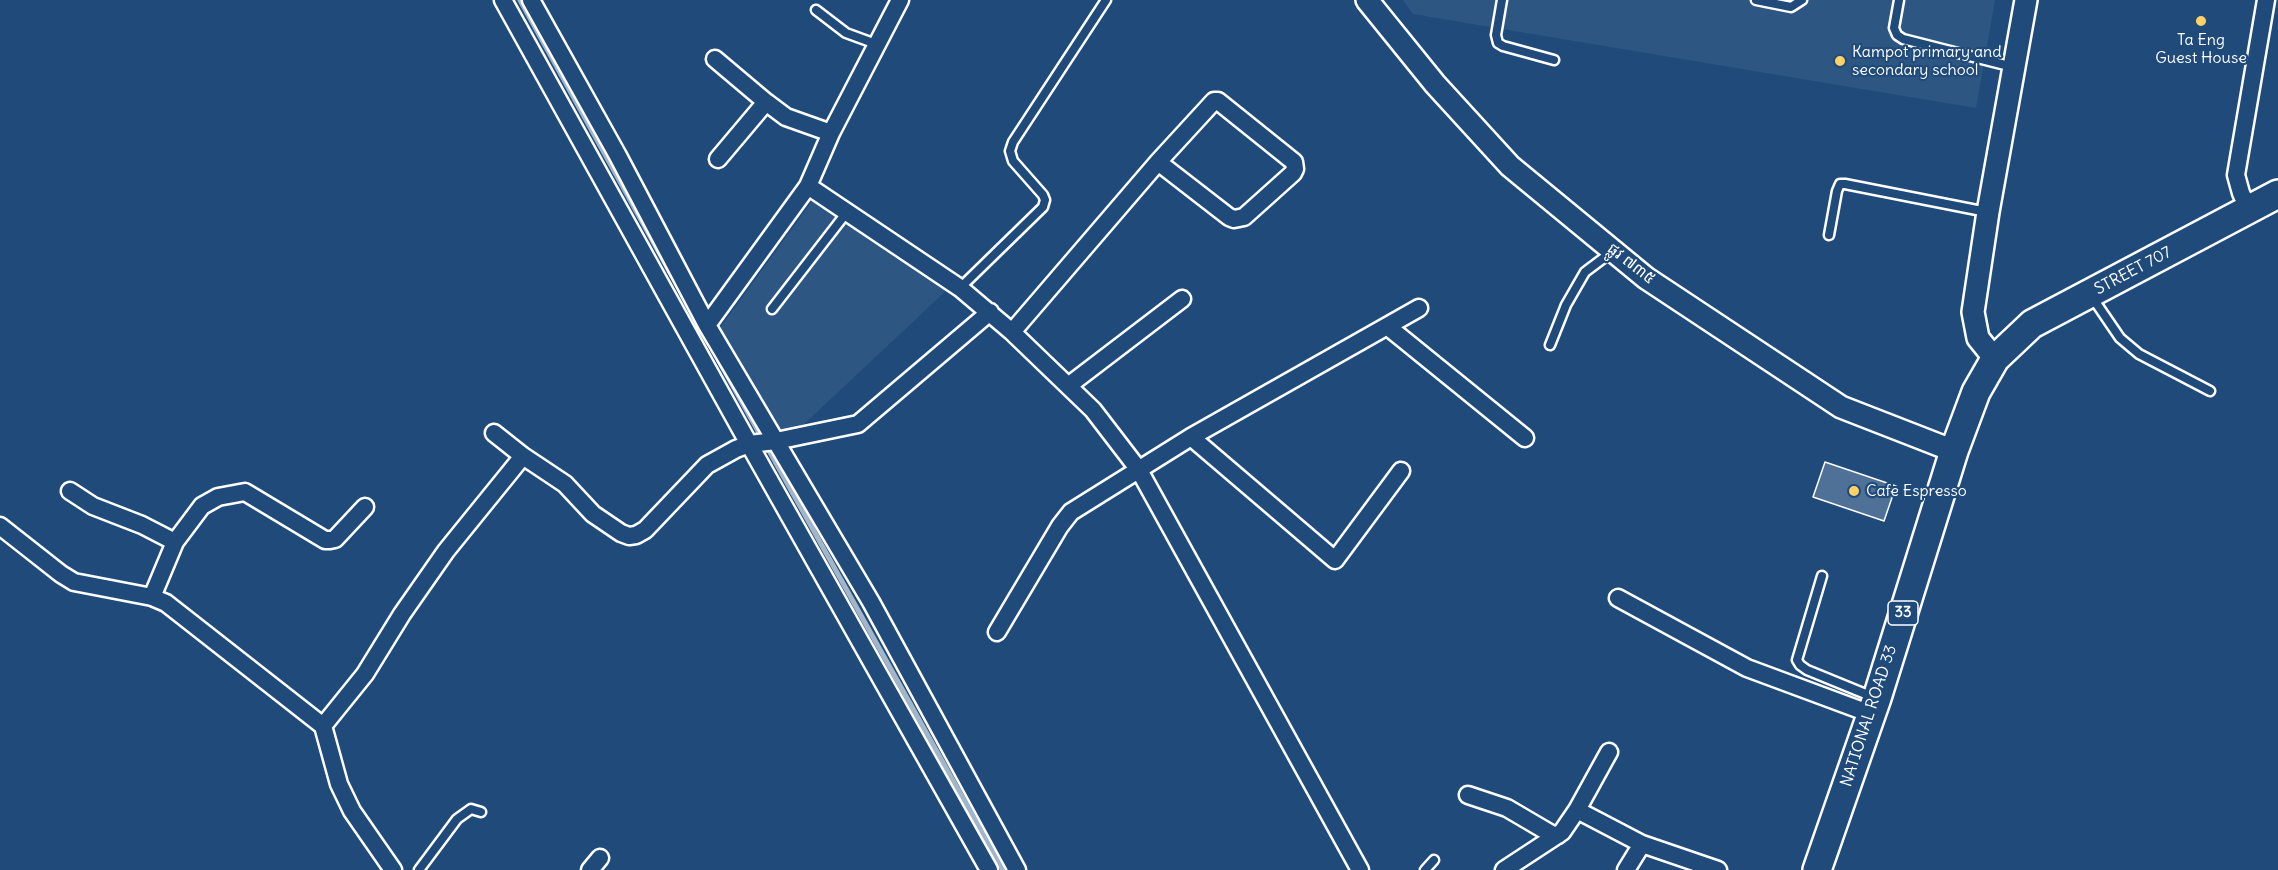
<!DOCTYPE html>
<meta charset="utf-8">
<style>
body{margin:0}
canvas{display:block;background:#1f4a7a}
</style>
<canvas width="2278" height="870"></canvas>
<script>
const context = document.querySelector('canvas').getContext('2d');
context.lineJoin = 'round';
function fill(path, color) { context.fillStyle = color; context.fill(path, 'evenodd'); }
const toPath = rows => new Path2D(rows.map(r => 'M' + r).join(''));
function trace(path, color, width, dash) { context.strokeStyle = color; context.lineWidth = width; context.lineCap = dash ? 'butt' : 'round'; context.setLineDash(dash || []); context.stroke(path); }
function drawText(font, color, halo, rows, align = 'center') {
  context.font = font + ' Delius,"Noto Sans Khmer",sans-serif'; context.lineWidth = 4.5; context.setLineDash([]); context.textBaseline = 'middle'; context.strokeStyle = halo; context.fillStyle = color; for (const [text, x, y, turn = 0] of rows) {
    context.save(); context.translate(x, y); context.rotate((+turn || 0) * Math.PI / 180); context.textAlign = isNaN(turn) ? turn : align; if (halo) context.strokeText(text, 0, 0); context.fillText(text, 0, 0); context.restore();
  }
}
fill(toPath([
 [1403,0,1995,0,1976,108,1413,14],
 [816,196,950,287,802,426,776,431,717,332]
]), '#2e5683');
trace(toPath([
 [520,0,672,276],
 [719,361,1003,870]
]), '#a3b5c8', 5);
const building = toPath([
 [1825,462,1896,486,1884,521,1813,497,1825,462]
]);
fill(building, '#507197');
trace(building, '#fff', 1.5);
const service = toPath([
 [1502,0,1496,35,1498,43,1503,46,1554,60],
 [1756,0,1791,7,1802,0],
 [1899,0,1894,28,1897,35,1903,39,2013,67],
 [816,10,846,33,876,44],
 [1829,235,1837,191,1840,184,1845,184,1987,212],
 [960,288,1043,207,1045,200,1043,195,1013,161,1010,151,1013,142,1106,0],
 [2092,297,2120,338,2139,354,2210,391],
 [772,309,847,212],
 [1550,345,1566,305,1585,272,1613,251],
 [1822,576,1797,660,1800,665,1807,670,1873,697],
 [419,870,457,819,471,809,481,812],
 [1425,870,1434,860]
]);
const minor = toPath([
 [503,0,749,444,989,870],
 [531,0,617,154,707,325,808,186],
 [900,0,831,133,808,186,960,288,1012,332,1093,410,1139,470,1360,870],
 [715,59,766,102,786,117,831,133],
 [718,159,766,102],
 [2249,210,2241,193,2236,175,2266,0],
 [707,325,871,602,1017,870],
 [1387,326,1525,438],
 [1012,332,1158,162,1214,101,1218,101,1294,162,1295,169,1293,173,1244,217,1234,219,1229,217,1158,162],
 [1068,386,1182,299],
 [494,433,523,456,565,484,593,514,621,533,629,536,636,535,645,530,707,465,736,449,749,444,776,441,858,424,990,312],
 [1191,437,1335,560,1401,471],
 [70,491,93,506,142,525,175,542],
 [0,526,61,574,74,582,152,597,166,603,323,726,339,784,352,811,393,870],
 [152,597,175,542,202,506,218,497,245,492,325,540,330,540,335,539,365,507],
 [1618,598,1747,668,1871,714],
 [997,632,1060,526,1071,512,1191,437,1419,308],
 [323,726,365,674,402,614,446,551,523,456],
 [1468,795,1507,808,1553,835,1558,835],
 [1577,810,1642,844,1718,870],
 [590,870,600,858],
 [1504,870,1562,832,1577,810,1609,752],
 [1626,870,1642,844]
]);
const tertiary = toPath([
 [1367,0,1435,84,1510,166,1646,278,1841,407,1954,451],
 [1995,359,1978,338,1973,312,1988,212,2026,0]
]);
const primary = toPath([
 [1817,870,1877,698,1954,451,1976,392,1995,359,2032,324,2278,194]
]);
trace(service, '#fff', 13);
trace(minor, '#fff', 21);
trace(tertiary, '#fff', 26);
trace(primary, '#fff', 32);
trace(service, '#1f4a7a', 8);
trace(minor, '#1f4a7a', 16);
trace(tertiary, '#1f4a7a', 21);
trace(primary, '#1f4a7a', 27);
for (const [x, y, r, color] of [
 [2201,21,6,"#ffd166"],
 [1840,61,6,"#ffd166"],
 [1854,491,6,"#ffd166"]
]) { const dot = new Path2D(); dot.arc(x, y, r, 0, 2 * Math.PI); context.fillStyle = color; context.fill(dot); trace(dot, '#1f4a7a', 2); }
for (const [x, y, w] of [
 [1903,613,30]
]) { const box = new Path2D(); box.roundRect(x - w / 2, y - 12, w, 24, 4.5); context.fillStyle = '#1f4a7a'; context.fill(box); trace(box, '#fff', 1.5); }
drawText('bold 15px', '#fff', null, [
 ["33",1903,613]
]);
drawText('16px', '#fff', '#1f4a7a', [
 ["Ta Eng",2201,40,"center"],
 ["Guest House",2201,58,"center"],
 ["Kampot primary and",1852,52],
 ["secondary school",1852,70],
 ["Cafe Espresso",1866,491]
], 'left');
drawText('16px', '#fff', '#1f4a7a', [
 ["ផ្លូវ ៧៣៥",1631,264,38],
 ["STREET 707",2133,271,-28],
 ["NATIONAL ROAD 33",1869,716,-72]
]);
</script>
